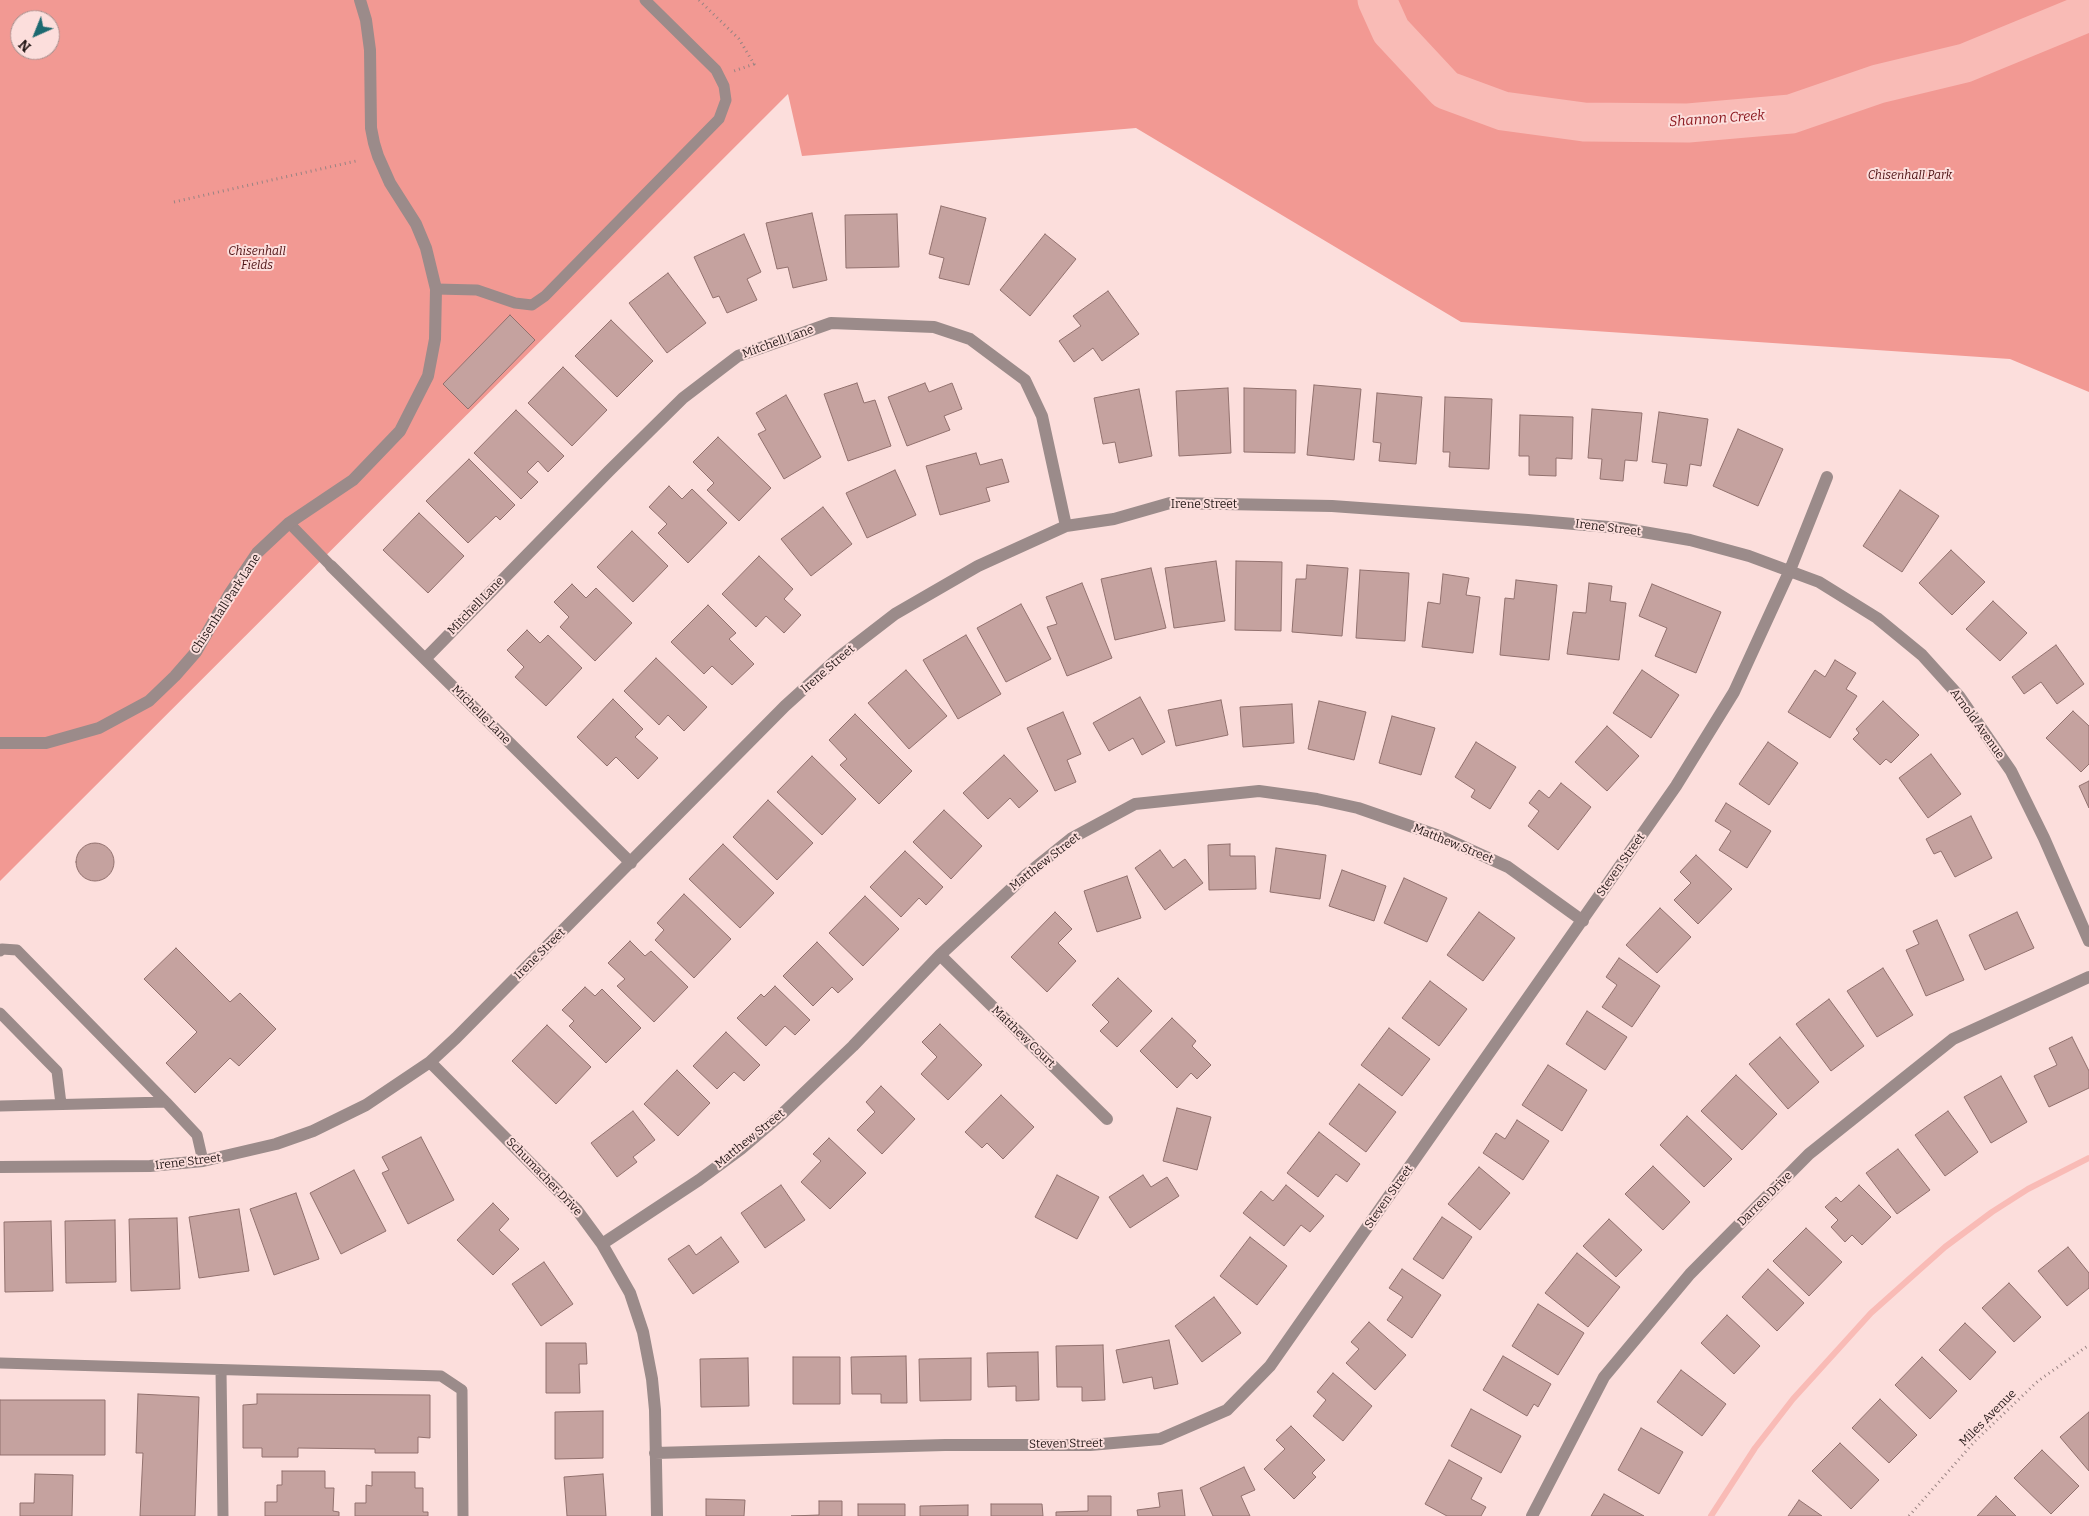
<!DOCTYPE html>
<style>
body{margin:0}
#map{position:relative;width:2089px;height:1516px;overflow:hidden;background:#fcdedc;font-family:Bitter,serif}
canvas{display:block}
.north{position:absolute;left:10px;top:10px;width:50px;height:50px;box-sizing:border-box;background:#fcdedc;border:1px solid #a68f8d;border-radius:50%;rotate:224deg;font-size:14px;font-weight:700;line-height:20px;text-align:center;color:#241817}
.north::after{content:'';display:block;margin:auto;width:18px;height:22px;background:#1d6970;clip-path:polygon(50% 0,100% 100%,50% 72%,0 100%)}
</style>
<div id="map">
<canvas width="2089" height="1516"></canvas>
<div class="north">N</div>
</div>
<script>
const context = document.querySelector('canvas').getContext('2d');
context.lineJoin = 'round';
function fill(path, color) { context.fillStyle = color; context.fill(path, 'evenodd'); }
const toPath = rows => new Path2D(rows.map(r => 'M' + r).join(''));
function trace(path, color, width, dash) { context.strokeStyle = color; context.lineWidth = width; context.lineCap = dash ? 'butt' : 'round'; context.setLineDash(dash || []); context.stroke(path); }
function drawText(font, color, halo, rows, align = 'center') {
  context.font = font + ' Bitter,serif'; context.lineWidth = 4; context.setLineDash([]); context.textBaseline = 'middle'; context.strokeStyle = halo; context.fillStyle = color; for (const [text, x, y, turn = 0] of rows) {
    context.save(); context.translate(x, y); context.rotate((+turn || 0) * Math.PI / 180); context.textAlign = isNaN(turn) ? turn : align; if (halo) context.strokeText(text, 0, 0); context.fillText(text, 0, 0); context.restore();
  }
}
fill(toPath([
 [0,0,2089,0,2089,392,2010,359,1461,322,1136,128,802,156,788,94,0,881],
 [20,20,50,20,50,50,20,50]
]), '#f29993');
trace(toPath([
 [1711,1516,1755,1448,1793,1399,1871,1313,1945,1247,1992,1212,2028,1189,2089,1158]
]), '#f9bbb6', 6);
trace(toPath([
 [1377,0,1391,31,1446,90,1503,111,1584,122,1688,123,1791,114,1878,84,1965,63,2089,12]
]), '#f9bbb6', 39);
const building = toPath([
 [941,206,986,218,969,285,939,278,944,258,929,254,941,206],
 [812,213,827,280,793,288,788,267,777,269,766,223,812,213],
 [897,214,899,267,846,268,845,215,897,214],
 [744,234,761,272,747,279,757,300,727,313,719,296,713,298,694,257,744,234],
 [1045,234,1076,259,1030,316,1000,290,1045,234],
 [668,273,706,323,667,353,629,303,668,273],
 [1108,291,1139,334,1102,361,1093,348,1074,362,1059,341,1081,326,1073,316,1108,291],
 [510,315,535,340,468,409,443,384,510,315],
 [611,320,653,361,617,397,575,356,611,320],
 [563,367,607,410,572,446,528,403,563,367],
 [857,383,864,403,875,400,891,446,848,461,824,394,857,383],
 [925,383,929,392,952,383,962,409,944,416,950,430,907,446,888,397,925,383],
 [1314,385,1361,389,1354,460,1307,455,1314,385],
 [1228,388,1231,453,1179,456,1176,391,1228,388],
 [1244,388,1296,390,1295,453,1244,452,1244,388],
 [1139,389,1152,456,1119,463,1115,442,1103,444,1094,398,1139,389],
 [1377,393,1422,397,1416,464,1379,461,1381,443,1373,442,1377,393],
 [786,395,821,457,784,479,758,434,766,430,756,413,786,395],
 [1445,397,1492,399,1489,469,1449,467,1450,452,1443,452,1445,397],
 [1592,409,1642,413,1637,461,1625,460,1623,481,1600,479,1602,459,1588,458,1592,409],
 [516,410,564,456,548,472,538,461,527,472,538,482,521,499,474,453,516,410],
 [1659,412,1708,419,1701,466,1690,464,1687,486,1664,483,1667,464,1652,462,1659,412],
 [1520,415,1573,417,1572,459,1556,458,1556,476,1529,475,1529,456,1519,456,1520,415],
 [1738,429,1783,449,1758,506,1713,486,1738,429],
 [718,437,771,488,739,521,707,490,714,483,693,462,718,437],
 [976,453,980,465,1002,459,1009,482,986,488,990,501,940,515,926,466,976,453],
 [469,459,515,505,500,520,496,516,468,543,426,501,469,459],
 [895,470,916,515,867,538,846,493,895,470],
 [669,486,682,499,692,489,727,523,688,563,658,533,667,524,649,507,669,486],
 [1900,490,1939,516,1902,572,1863,546,1900,490],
 [823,507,852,544,811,576,781,539,823,507],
 [419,513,464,556,428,593,383,550,419,513],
 [632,531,668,566,633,602,597,567,632,531],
 [1951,550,1985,582,1952,615,1919,583,1951,550],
 [759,556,793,589,784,599,801,615,784,633,766,616,756,627,722,594,759,556],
 [1216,561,1225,621,1174,628,1165,568,1216,561],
 [1236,561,1282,562,1281,631,1235,630,1236,561],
 [1307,565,1348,568,1342,636,1292,632,1296,579,1306,579,1307,565],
 [1151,568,1166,628,1115,640,1101,579,1151,568],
 [1360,570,1409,573,1405,641,1356,638,1360,570],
 [1443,574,1469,578,1466,595,1480,597,1473,653,1422,647,1428,602,1440,604,1443,574],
 [1516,580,1557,585,1549,660,1500,655,1505,598,1514,599,1516,580],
 [1082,583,1112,658,1067,676,1047,627,1057,624,1046,597,1082,583],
 [1589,583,1612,586,1610,601,1626,603,1619,660,1567,654,1573,612,1586,613,1589,583],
 [572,584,586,598,596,588,632,623,595,661,560,627,569,617,554,602,572,584],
 [1652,584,1721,612,1696,673,1655,656,1667,628,1639,616,1652,584],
 [1993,601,2027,633,2000,661,1966,629,1993,601],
 [1021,604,1051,659,1006,682,977,628,1021,604],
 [708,605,736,633,729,639,754,664,732,685,712,666,704,674,671,642,708,605],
 [527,630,540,643,548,635,582,668,546,706,515,677,524,667,507,650,527,630],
 [966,635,1001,694,958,719,923,660,966,635],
 [2056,645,2084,684,2057,704,2041,682,2024,694,2012,677,2056,645],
 [656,658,707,707,684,731,668,715,659,725,624,691,656,658],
 [1835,660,1856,673,1846,689,1857,696,1830,738,1788,712,1815,670,1825,677,1835,660],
 [906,670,947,716,909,749,868,703,906,670],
 [1642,670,1679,695,1651,738,1613,713,1642,670],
 [1140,697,1165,742,1142,755,1133,738,1109,751,1093,723,1140,697],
 [613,699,643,729,635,737,658,758,638,779,616,757,607,766,577,737,613,699],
 [1221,700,1228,735,1176,746,1168,710,1221,700],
 [1319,701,1366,712,1354,760,1308,749,1319,701],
 [1883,701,1919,735,1891,763,1886,759,1880,765,1853,739,1859,733,1856,729,1883,701],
 [1292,704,1294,743,1243,747,1240,707,1292,704],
 [2073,711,2089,726,2089,764,2081,772,2046,738,2073,711],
 [1063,712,1081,754,1067,760,1076,782,1055,791,1027,728,1063,712],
 [855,714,912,771,879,804,840,765,847,759,829,740,855,714],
 [1392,716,1435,728,1421,775,1379,763,1392,716],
 [1607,726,1639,756,1607,791,1575,762,1607,726],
 [1476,742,1516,767,1490,809,1471,797,1475,790,1455,777,1476,742],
 [1768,742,1798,763,1769,805,1739,784,1768,742],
 [1931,754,1961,794,1928,818,1899,778,1931,754],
 [1004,755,1038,791,1019,808,1010,798,988,819,963,793,1004,755],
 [812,756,856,799,822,835,777,792,812,756],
 [2089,781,2089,808,2079,786,2089,781],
 [1561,783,1591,807,1558,850,1528,826,1539,811,1529,803,1539,790,1549,798,1561,783],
 [768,800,813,843,777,880,733,837,768,800],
 [1726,803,1771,831,1747,868,1719,850,1731,831,1715,821,1726,803],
 [944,810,982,846,951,879,913,842,944,810],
 [1971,816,1992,858,1955,877,1941,851,1934,854,1926,839,1971,816],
 '76 862a19 19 0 1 1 38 0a19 19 0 1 1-38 0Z',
 [723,844,774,893,740,928,689,879,723,844],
 [1230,844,1230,856,1255,856,1256,889,1209,890,1208,845,1230,844],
 [1276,848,1326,855,1320,899,1270,892,1276,848],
 [1160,850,1173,868,1185,859,1203,883,1165,910,1135,868,1160,850],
 [905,851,943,887,926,905,919,898,901,917,870,887,905,851],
 [1696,855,1732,889,1698,924,1674,900,1691,883,1680,872,1696,855],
 [1342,870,1386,886,1374,921,1329,906,1342,870],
 [1127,876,1141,918,1097,932,1084,891,1127,876],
 [1404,878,1447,898,1427,942,1384,923,1404,878],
 [684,894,731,939,694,978,655,940,664,930,657,923,684,894],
 [865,896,899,929,863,966,829,933,865,896],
 [1660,908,1691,937,1657,973,1626,945,1660,908],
 [1055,912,1072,929,1058,943,1076,961,1047,992,1011,957,1055,912],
 [1479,912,1515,938,1483,981,1447,955,1479,912],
 [2017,912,2034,948,1985,970,1969,935,2017,912],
 [1937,920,1964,980,1926,996,1906,950,1919,944,1913,931,1937,920],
 [630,941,645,956,651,951,688,987,654,1022,617,986,625,979,608,963,630,941],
 [817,942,853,979,838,993,832,987,813,1006,783,976,817,942],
 [176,948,230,1002,240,993,276,1029,239,1066,230,1058,195,1093,166,1063,197,1032,144,979,176,948],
 [1619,958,1660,986,1632,1027,1602,1007,1617,985,1606,977,1619,958],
 [1883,968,1913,1015,1877,1037,1847,991,1883,968],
 [1118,978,1152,1011,1117,1047,1100,1031,1109,1022,1092,1005,1118,978],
 [1430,981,1467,1009,1439,1046,1402,1018,1430,981],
 [775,986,810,1020,795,1035,785,1026,766,1046,737,1018,761,994,764,997,775,986],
 [585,987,595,996,602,989,641,1028,606,1063,569,1026,574,1021,562,1010,585,987],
 [1829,999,1864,1046,1831,1071,1796,1024,1829,999],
 [1587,1011,1627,1037,1605,1070,1566,1044,1587,1011],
 [1172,1018,1196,1041,1192,1046,1211,1065,1197,1079,1191,1073,1177,1088,1140,1051,1172,1018],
 [940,1024,982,1065,948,1100,921,1074,937,1057,922,1042,940,1024],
 [547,1025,591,1067,556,1104,512,1061,547,1025],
 [1389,1028,1430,1059,1402,1096,1361,1065,1389,1028],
 [726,1032,760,1065,744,1081,734,1072,717,1089,693,1066,726,1032],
 [1780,1037,1819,1082,1788,1109,1749,1064,1780,1037],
 [2072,1037,2089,1071,2089,1088,2049,1107,2034,1076,2057,1065,2049,1048,2072,1037],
 [1548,1065,1587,1090,1562,1131,1522,1105,1548,1065],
 [677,1070,710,1103,678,1136,644,1104,677,1070],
 [1736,1075,1777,1114,1742,1150,1701,1111,1736,1075],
 [2001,1076,2027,1122,1991,1143,1964,1097,2001,1076],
 [1359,1084,1396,1112,1366,1152,1329,1124,1359,1084],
 [881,1086,915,1119,882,1154,857,1130,875,1112,866,1102,881,1086],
 [1001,1095,1034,1127,1003,1159,987,1143,982,1148,965,1132,1001,1095],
 [1177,1108,1211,1117,1197,1170,1163,1161,1177,1108],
 [633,1111,655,1140,633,1157,637,1162,617,1177,591,1143,633,1111],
 [1948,1111,1978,1152,1945,1176,1915,1135,1948,1111],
 [1687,1116,1732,1159,1704,1187,1660,1145,1687,1116],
 [1517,1120,1549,1141,1523,1180,1483,1153,1496,1133,1505,1139,1517,1120],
 [1319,1132,1360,1164,1347,1182,1336,1174,1318,1197,1287,1173,1319,1132],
 [421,1137,454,1200,408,1224,382,1173,389,1170,382,1157,421,1137],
 [829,1138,866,1173,830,1209,801,1182,821,1161,813,1154,829,1138],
 [1898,1149,1930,1190,1897,1214,1866,1173,1898,1149],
 [1653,1166,1690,1202,1663,1230,1625,1194,1653,1166],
 [1479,1167,1510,1193,1480,1230,1448,1204,1479,1167],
 [354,1170,386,1231,341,1254,310,1193,354,1170],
 [1057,1175,1099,1197,1077,1239,1035,1217,1057,1175],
 [1143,1175,1151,1187,1167,1177,1179,1196,1130,1228,1109,1197,1143,1175],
 [781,1185,805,1220,765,1248,741,1213,781,1185],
 [1286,1185,1324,1216,1310,1232,1301,1225,1284,1246,1243,1213,1261,1191,1273,1201,1286,1185],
 [1859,1185,1891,1217,1862,1245,1852,1235,1845,1242,1831,1227,1838,1220,1825,1207,1836,1197,1841,1202,1859,1185],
 [296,1193,319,1259,274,1275,250,1209,296,1193],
 [493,1203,509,1219,499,1230,519,1249,493,1275,457,1240,493,1203],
 [239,1209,249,1271,199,1278,189,1217,239,1209],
 [1442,1217,1472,1237,1443,1279,1413,1259,1442,1217],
 [177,1218,180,1289,131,1291,129,1219,177,1218],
 [1609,1219,1642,1250,1616,1277,1583,1246,1609,1219],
 [115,1220,116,1282,66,1283,65,1221,115,1220],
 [51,1221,53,1291,5,1292,4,1222,51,1221],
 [1806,1228,1842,1262,1809,1296,1773,1261,1806,1228],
 [721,1237,739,1262,693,1294,668,1259,689,1245,696,1255,721,1237],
 [1250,1237,1287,1266,1257,1305,1220,1276,1250,1237],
 [2068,1247,2089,1273,2089,1288,2067,1306,2038,1271,2068,1247],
 [1577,1253,1620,1287,1588,1327,1545,1293,1577,1253],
 [544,1262,573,1304,541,1326,512,1284,544,1262],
 [1402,1269,1441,1295,1412,1338,1387,1320,1403,1297,1389,1288,1402,1269],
 [1768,1269,1804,1303,1777,1331,1742,1297,1768,1269],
 [2009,1283,2041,1317,2014,1342,1982,1308,2009,1283],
 [1214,1297,1241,1333,1202,1362,1175,1326,1214,1297],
 [1538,1304,1584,1333,1558,1375,1512,1346,1538,1304],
 [1727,1315,1760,1346,1734,1374,1701,1343,1727,1315],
 [1369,1322,1406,1355,1375,1390,1346,1363,1359,1349,1351,1342,1369,1322],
 [1965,1323,1996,1352,1970,1380,1939,1350,1965,1323],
 [1169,1340,1178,1384,1154,1389,1152,1377,1123,1383,1116,1350,1169,1340],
 [546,1343,586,1343,587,1364,579,1364,580,1393,546,1393,546,1343],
 [1103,1345,1105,1400,1082,1401,1082,1387,1057,1387,1056,1346,1103,1345],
 [1038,1352,1039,1400,1016,1401,1016,1386,988,1387,987,1353,1038,1352],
 [906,1356,907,1403,881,1403,881,1394,852,1394,851,1357,906,1356],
 [1503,1356,1551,1384,1538,1407,1534,1404,1527,1416,1483,1390,1503,1356],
 [793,1357,840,1357,840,1404,793,1404,793,1357],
 [1922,1357,1957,1391,1930,1419,1895,1385,1922,1357],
 [748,1358,749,1406,701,1407,700,1359,748,1358],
 [971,1358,971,1400,920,1401,919,1359,971,1358],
 [1681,1370,1726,1404,1702,1436,1657,1402,1681,1370],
 [1333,1373,1372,1406,1343,1441,1313,1416,1326,1400,1317,1392,1333,1373],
 [138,1394,199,1397,195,1516,140,1516,143,1453,136,1453,138,1394],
 [257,1394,430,1395,430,1438,418,1437,418,1453,375,1453,375,1449,298,1448,298,1457,262,1457,262,1448,243,1448,243,1405,257,1404,257,1394],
 [1880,1399,1917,1435,1889,1463,1852,1428,1880,1399],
 [0,1400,105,1400,105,1455,0,1455,0,1400],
 [1471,1409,1521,1436,1501,1473,1451,1446,1471,1409],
 [603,1411,603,1458,555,1459,555,1412,603,1411],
 [2089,1412,2089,1471,2060,1437,2089,1412],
 [1291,1426,1325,1460,1312,1473,1316,1477,1294,1499,1264,1469,1285,1449,1276,1440,1291,1426],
 [1641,1428,1683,1452,1659,1494,1618,1470,1641,1428],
 [1840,1443,1879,1480,1851,1509,1812,1471,1840,1443],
 [2042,1450,2079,1486,2051,1514,2014,1478,2042,1450],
 [1449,1460,1482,1478,1471,1499,1486,1507,1481,1516,1447,1516,1425,1504,1449,1460],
 [1244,1467,1255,1490,1241,1496,1250,1516,1213,1516,1200,1488,1244,1467],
 [282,1471,325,1471,325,1488,334,1488,333,1511,339,1512,339,1516,265,1516,265,1502,277,1502,277,1485,282,1485,282,1471],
 [372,1472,415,1472,415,1488,423,1488,423,1512,428,1512,428,1516,355,1516,355,1503,366,1503,366,1485,372,1486,372,1472],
 [35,1474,73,1475,72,1516,20,1516,20,1503,34,1503,35,1474],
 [603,1474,606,1516,567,1516,564,1477,603,1474],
 [1182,1490,1185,1516,1138,1516,1137,1510,1160,1507,1158,1493,1182,1490],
 [1604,1494,1644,1516,1591,1516,1604,1494],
 [1088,1496,1111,1496,1111,1516,1056,1516,1056,1512,1088,1511,1088,1496],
 [1996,1496,2016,1516,1977,1516,1996,1496],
 [706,1499,745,1500,744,1516,706,1516,706,1499],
 [1799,1500,1822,1516,1788,1516,1799,1500],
 [819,1501,842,1501,842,1516,791,1516,819,1515,819,1501],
 [858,1504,905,1504,905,1516,858,1516,858,1504],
 [991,1504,1042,1504,1043,1516,991,1516,991,1504],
 [968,1505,968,1516,920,1516,920,1506,968,1505]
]);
fill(building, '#c5a29f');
trace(building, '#92716e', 1);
trace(toPath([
 [699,0,739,39,754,64,734,71],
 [174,202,356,161],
 [1909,1516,1975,1441,2038,1381,2089,1345]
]), '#998382', 3, [1, 4]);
trace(toPath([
 [436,289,477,290,515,303,532,305,545,296,719,119,726,100,724,86,716,70,645,0],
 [289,523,331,566],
 [0,951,2,949,17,950,166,1102],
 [0,1013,57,1071,61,1104],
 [0,1106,166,1102,197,1135,203,1161],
 [0,1363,441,1376,462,1390,463,1516],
 [221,1370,223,1516]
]), '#9b8b8a', 11);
trace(toPath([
 [331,566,631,863],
 [425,659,609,471,683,398,738,356,831,323,934,327,970,339,1025,380,1042,416,1066,526],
 [0,743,46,743,99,728,149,701,175,676,196,652,230,593,257,553,289,523,353,480,400,431,428,376,435,339,436,289,426,248,416,224,390,183,378,156,374,143,371,128,370,50,366,20,360,0],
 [940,955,1107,1119],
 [430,1062,577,1210,602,1244,630,1293,643,1332,652,1379,655,1410,657,1516],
 [0,1167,150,1166,203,1161,276,1144,313,1131,366,1105,430,1062,456,1038,785,706,838,658,895,614,978,566,1066,526,1114,519,1170,503,1332,506,1528,520,1620,528,1690,540,1749,556,1819,582,1877,618,1922,655,1959,696,2011,771,2044,838,2089,941],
 [602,1244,699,1180,741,1149,783,1113,853,1046,940,955,1026,875,1072,838,1135,804,1259,791,1317,799,1358,808,1442,837,1508,867,1583,921],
 [655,1453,945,1445,1090,1445,1160,1439,1227,1410,1270,1366,1676,786,1734,692,1790,570,1827,477],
 [1532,1516,1604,1377,1690,1274,1809,1154,1953,1039,2089,977]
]), '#9b8b8a', 12);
drawText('italic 12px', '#4c1012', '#fcdedc', [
 ["Chisenhall Park",1910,176],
 ["Chisenhall",257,252],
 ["Fields",257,266]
]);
drawText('12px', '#241817', '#fcdedc', [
 ["Mitchell Lane",778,342,-20],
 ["Irene Street",1204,505],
 ["Irene Street",1608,528,7],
 ["Chisenhall Park Lane",226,604,-57],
 ["Mitchell Lane",476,606,-46],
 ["Irene Street",828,669,-41],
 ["Michelle Lane",481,715,45],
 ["Arnold Avenue",1977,724,54],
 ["Matthew Street",1453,844,22],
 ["Matthew Street",1045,862,-38],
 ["Steven Street",1621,865,-55],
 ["Irene Street",540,954,-45],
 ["Matthew Court",1023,1037,44],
 ["Matthew Street",750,1139,-39],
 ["Irene Street",188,1162,-7],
 ["Schumacher Drive",544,1177,46],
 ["Steven Street",1389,1197,-55],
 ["Darren Drive",1765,1199,-45],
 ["Miles Avenue",1988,1418,-45],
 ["Steven Street",1066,1444,-1]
]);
drawText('italic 14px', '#8d1a21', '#fcdedc', [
 ["Shannon Creek",1717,119,-4]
]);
</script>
